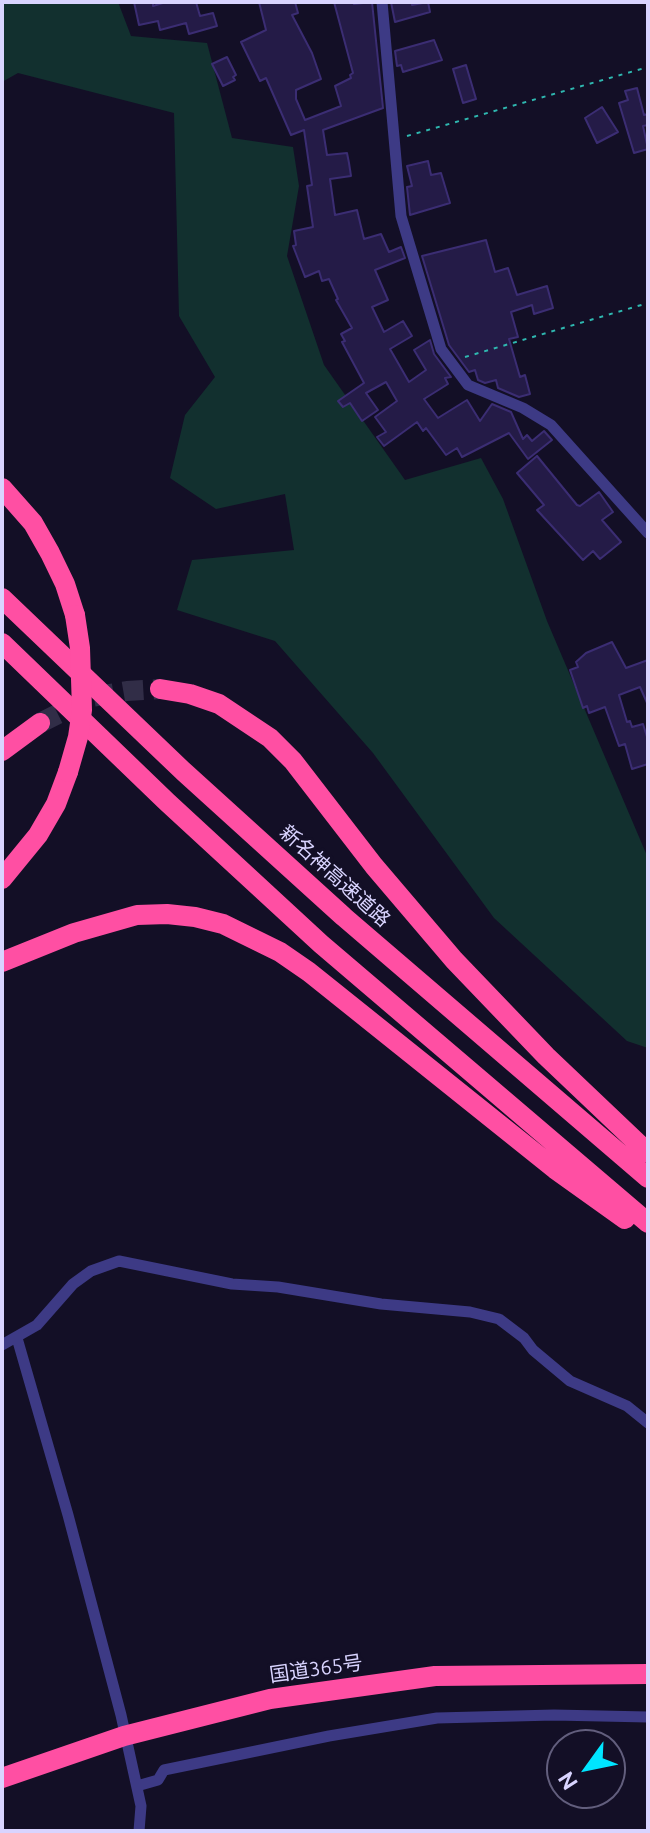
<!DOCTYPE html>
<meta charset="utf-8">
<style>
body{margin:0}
#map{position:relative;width:650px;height:1833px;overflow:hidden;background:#130f26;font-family:Ubuntu,sans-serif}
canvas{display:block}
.frame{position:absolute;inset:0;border:4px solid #d9d4ff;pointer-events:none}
.north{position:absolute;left:546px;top:1729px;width:80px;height:80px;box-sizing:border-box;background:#130f26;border:2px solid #625e7d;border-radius:50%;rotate:237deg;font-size:22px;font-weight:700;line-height:32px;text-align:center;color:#d9d4ff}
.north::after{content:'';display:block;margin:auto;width:28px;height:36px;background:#00e5ff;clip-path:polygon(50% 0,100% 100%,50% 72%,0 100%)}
</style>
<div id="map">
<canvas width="650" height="1833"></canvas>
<div class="frame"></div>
<div class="north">N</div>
</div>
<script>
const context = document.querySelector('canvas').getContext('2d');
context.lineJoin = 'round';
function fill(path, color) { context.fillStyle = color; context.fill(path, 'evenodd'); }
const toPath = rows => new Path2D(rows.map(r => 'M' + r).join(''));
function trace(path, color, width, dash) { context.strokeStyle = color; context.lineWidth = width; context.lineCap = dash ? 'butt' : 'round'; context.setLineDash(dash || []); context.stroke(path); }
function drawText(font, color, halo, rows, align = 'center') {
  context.font = font + ' Ubuntu,"Noto Sans JP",sans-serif'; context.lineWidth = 6; context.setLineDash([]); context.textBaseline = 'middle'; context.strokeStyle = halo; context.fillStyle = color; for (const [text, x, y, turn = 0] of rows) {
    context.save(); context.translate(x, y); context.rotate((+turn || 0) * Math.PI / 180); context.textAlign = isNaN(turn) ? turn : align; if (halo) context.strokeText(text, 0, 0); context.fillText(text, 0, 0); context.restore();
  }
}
fill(toPath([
 [2,2,118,2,131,36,207,43,232,138,293,147,299,186,287,256,324,365,405,480,481,458,503,499,547,621,648,858,648,1048,627,1041,494,918,373,753,275,641,177,610,192,560,294,550,285,494,216,509,170,478,185,415,215,377,179,316,174,113,18,73,2,82]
]), '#12302f');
const building = toPath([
 [134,2,153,2,153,6,166,2,196,2,200,16,213,13,217,26,189,34,186,23,160,30,158,21,139,25,134,2],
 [259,2,295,2,298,13,292,15,312,53,321,79,296,90,296,99,305,120,341,106,335,86,351,78,350,75,353,73,334,2,353,2,354,4,372,2,383,108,323,130,327,155,347,153,349,163,351,176,330,179,335,215,357,210,364,239,381,234,389,252,401,247,405,258,375,270,388,300,372,307,384,332,403,321,412,336,390,349,409,382,426,370,414,350,430,340,434,354,451,377,445,378,448,384,424,399,438,418,467,400,480,421,492,404,511,412,523,439,527,435,532,441,544,431,552,440,528,459,509,433,462,457,457,448,446,455,426,428,423,431,417,422,384,446,377,437,386,432,375,417,397,401,386,382,366,393,378,410,362,421,350,403,343,407,338,401,364,383,342,342,345,341,341,334,352,328,336,300,338,299,329,279,322,281,319,271,305,277,293,246,296,245,294,231,313,227,307,186,312,185,304,130,291,135,266,78,260,81,241,42,266,30,259,2],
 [391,2,412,2,412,5,428,2,430,12,395,22,391,2],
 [434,40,442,60,403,72,401,65,397,66,395,51,434,40],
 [227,57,236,75,233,77,235,80,223,86,212,64,227,57],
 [466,65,476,99,463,103,453,69,466,65],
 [637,88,644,115,648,114,648,125,643,126,648,149,634,153,619,103,628,100,625,91,637,88],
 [602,107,618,132,597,143,585,118,602,107],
 [428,161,431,175,441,173,450,203,410,215,407,187,412,186,407,166,428,161],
 [486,240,495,272,508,268,517,295,547,286,553,308,534,314,532,305,511,312,518,337,509,339,520,377,525,375,530,394,519,397,498,388,496,380,485,383,478,380,475,370,469,372,449,345,422,256,486,240],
 [537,456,577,505,580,506,599,492,613,512,602,520,621,542,600,559,593,551,583,560,537,510,544,505,517,473,537,456],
 [612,642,626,668,648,660,648,705,640,687,619,695,627,722,630,721,632,727,643,724,648,740,648,764,632,769,625,744,619,746,605,707,589,713,587,706,583,708,570,670,578,667,576,662,586,653,612,642]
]);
fill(building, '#241b47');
trace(building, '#3b2d73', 2);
trace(toPath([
 [40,723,92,697,127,691,160,689]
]), '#312d47', 20, [20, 10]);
trace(toPath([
 [407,136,648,67],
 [465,357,648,303]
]), '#2fb8b0', 2, [4, 6]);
trace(toPath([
 [382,2,401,216,441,349,468,385,523,408,551,425,648,533],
 [17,1338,68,1515,121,1715,141,1806,139,1831],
 [2,1345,37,1325,73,1284,91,1271,119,1261,232,1284,278,1287,381,1304,470,1312,499,1319,524,1338,533,1350,570,1381,627,1406,648,1423],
 [137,1786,158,1780,164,1770,329,1736,437,1718,554,1715,648,1717]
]), '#3d3a85', 11);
trace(toPath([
 [2,488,33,523,50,553,65,584,75,615],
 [2,598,183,771,344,917,648,1178],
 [2,643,167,802,321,944,648,1223],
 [160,689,190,694,219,704,270,738,293,761,374,866,454,960,546,1056,648,1153],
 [2,751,40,723],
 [2,879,38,835,56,804,68,772],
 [2,962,74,933,137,915,167,914,195,917,223,924,280,952,309,972,555,1169,625,1219],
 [2,1778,124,1736,270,1699,435,1676,648,1674]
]), '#ff4fa3', 20);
trace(toPath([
 [68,772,78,737,82,710,80,648,75,615]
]), '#ff4fa3', 20);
drawText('20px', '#d9d4ff', '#130f26', [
 ["新名神高速道路",335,876,42],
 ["国道365号",316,1669,-8]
]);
</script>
